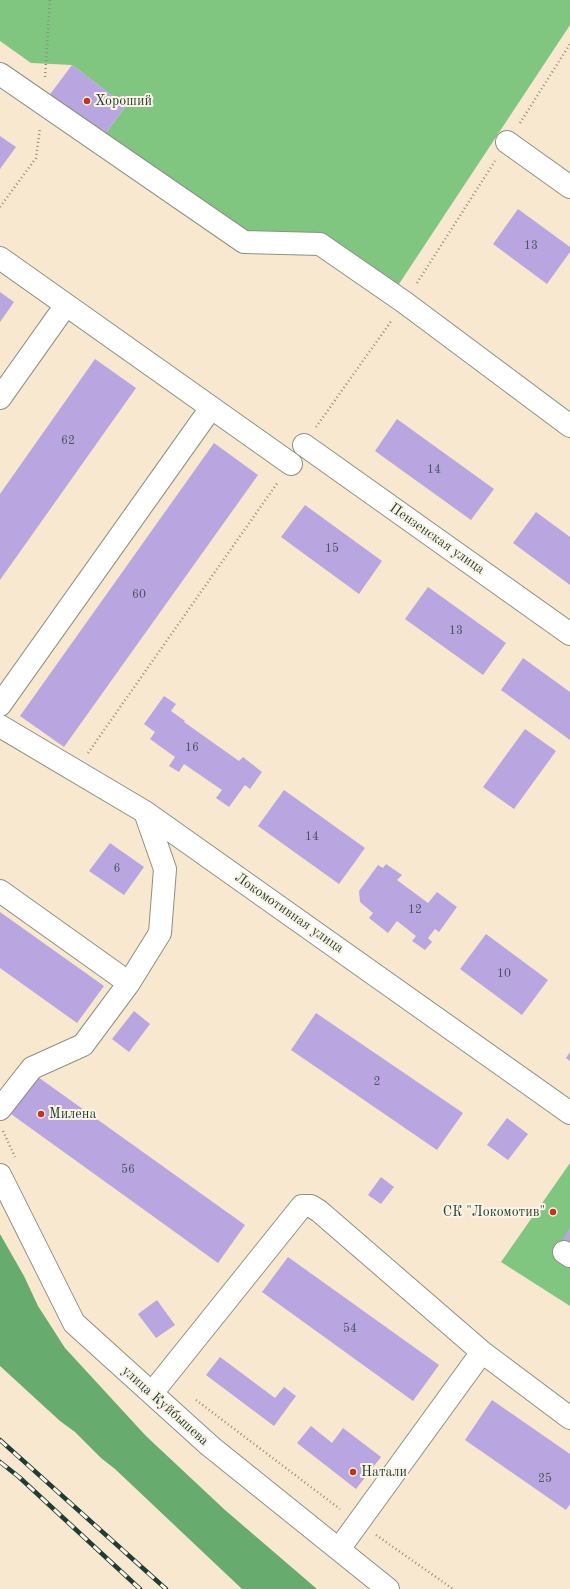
<!DOCTYPE html>
<meta charset="utf-8">
<style>
body{margin:0}
canvas{display:block;background:#f8e8d0}
</style>
<canvas width="570" height="1589"></canvas>
<script>
const context = document.querySelector('canvas').getContext('2d');
context.lineJoin = 'round';
function fill(path, color) { context.fillStyle = color; context.fill(path, 'evenodd'); }
const toPath = rows => new Path2D(rows.map(r => 'M' + r).join(''));
function trace(path, color, width, dash) { context.strokeStyle = color; context.lineWidth = width; context.lineCap = dash ? 'butt' : 'round'; context.setLineDash(dash || []); context.stroke(path); }
function drawText(font, color, halo, rows, align = 'center') {
  context.font = font + ' "Old Standard TT",serif'; context.lineWidth = 4; context.setLineDash([]); context.textBaseline = 'middle'; context.strokeStyle = halo; context.fillStyle = color; for (const [text, x, y, turn = 0] of rows) {
    context.save(); context.translate(x, y); context.rotate((+turn || 0) * Math.PI / 180); context.textAlign = isNaN(turn) ? turn : align; if (halo) context.strokeText(text, 0, 0); context.fillText(text, 0, 0); context.restore();
  }
}
fill(toPath([
 [0,0,570,0,570,25,397,287,325,235,244,233,102,138,126,106,72,65,31,63,0,41],
 [570,1163,570,1306,501,1262]
]), '#81c680');
fill(toPath([
 [0,1234,24,1276,38,1306,65,1348,146,1436,225,1510,317,1589,242,1589,115,1469,101,1458,75,1432,60,1421,0,1366]
]), '#68ab6e');
fill(toPath([
 [72,65,126,106,102,138,48,97],
 [0,136,16,147,0,169],
 [518,209,570,247,570,252,547,284,493,244],
 [0,292,14,302,0,322],
 [95,359,136,388,0,580,0,494],
 [397,419,494,489,471,520,375,451],
 [214,443,258,475,64,747,20,716],
 [305,505,382,561,359,594,281,537],
 [536,512,570,537,570,585,513,543],
 [428,587,506,643,483,675,405,619],
 [523,658,570,692,570,740,501,690],
 [164,696,176,704,171,711,185,721,184,722,239,761,243,757,262,772,250,789,245,785,229,807,216,798,222,790,184,764,179,772,169,766,175,757,150,739,155,732,144,724],
 [525,729,556,751,514,809,483,787],
 [284,790,365,848,339,884,258,826],
 [110,843,144,867,124,895,89,871],
 [386,864,402,875,397,880,428,903,437,892,457,907,439,932,435,929,428,938,432,942,425,950,412,941,416,936,397,921,388,933,369,918,373,913,360,902,359,891,378,865,383,868],
 [0,912,104,986,77,1023,0,968],
 [486,934,548,980,522,1015,460,969],
 [134,1011,150,1024,129,1052,112,1039],
 [316,1013,463,1113,437,1150,291,1050],
 [570,1052,570,1061,566,1058],
 [38,1077,245,1225,218,1263,11,1114],
 [507,1118,528,1134,508,1160,487,1145],
 [381,1177,394,1187,381,1204,368,1195],
 [570,1228,570,1244,563,1239],
 [288,1257,439,1365,413,1401,262,1292],
 [157,1300,175,1325,156,1338,138,1314],
 [220,1357,275,1398,284,1387,296,1396,274,1426,206,1375],
 [492,1400,570,1454,570,1504,566,1510,465,1440],
 [311,1426,332,1443,343,1428,381,1457,356,1489,297,1443]
]), '#b9a5e0');
const minor = toPath([
 [0,74,244,242,320,244,404,302,570,426],
 [507,142,570,187],
 [0,258,291,464],
 [0,398,66,305],
 [304,445,570,634],
 [0,705,211,408],
 [0,726,145,812,570,1113],
 [0,891,129,983],
 [0,1109,32,1068,83,1045,129,983,160,933,165,869,145,812],
 [0,1175,74,1323,210,1446,388,1589],
 [564,1252,570,1256],
 [482,1352,570,1418],
 [152,1393,302,1206,311,1206,319,1211,482,1352,339,1549]
]);
trace(minor, '#8c9282', 24);
trace(toPath([
 [45,77,50,0],
 [520,123,570,44],
 [0,207,36,158,40,128],
 [417,283,495,161],
 [316,427,392,320],
 [88,753,278,482],
 [3,1131,15,1157],
 [196,1400,340,1509],
 [376,1535,453,1589]
]), '#8c9282', 2.5, [1, 3]);
trace(minor, '#fff', 22);
const rail = toPath([
 [0,1440,166,1589],
 [0,1462,19,1477,140,1589]
]);
trace(rail, '#1f3d34', 4.5);
trace(rail, '#fcf5e5', 3, [9]);
for (const [x, y, r, color] of [
 [87,101,4,"#c8321e"],
 [41,1114,4,"#c8321e"],
 [553,1212,4,"#c8321e"],
 [353,1472,4,"#c8321e"]
]) { const dot = new Path2D(); dot.arc(x, y, r, 0, 2 * Math.PI); context.fillStyle = color; context.fill(dot); trace(dot, '#fcf5e5', 1.5); }
drawText('12px', '#46575f', null, [
 ["13",531,246],
 ["62",68,441],
 ["14",434,470],
 ["15",332,549],
 ["60",139,595],
 ["13",456,631],
 ["16",192,748],
 ["14",312,837],
 ["6",117,869],
 ["12",415,910],
 ["10",504,974],
 ["2",377,1082],
 ["56",128,1170],
 ["54",350,1329],
 ["25",545,1479]
]);
drawText('14px', '#1f3d34', '#fcf5e5', [
 ["Хороший",95,101],
 ["Милена",49,1114],
 ["СК \"Локомотив\"",545,1212,"right"],
 ["Натали",361,1472]
], 'left');
drawText('14px', '#1f3d34', '#fcf5e5', [
 ["Пензенская улица",437,539,35],
 ["Локомотивная улица",289,913,35],
 ["улица Куйбышева",165,1406,42]
]);
</script>
